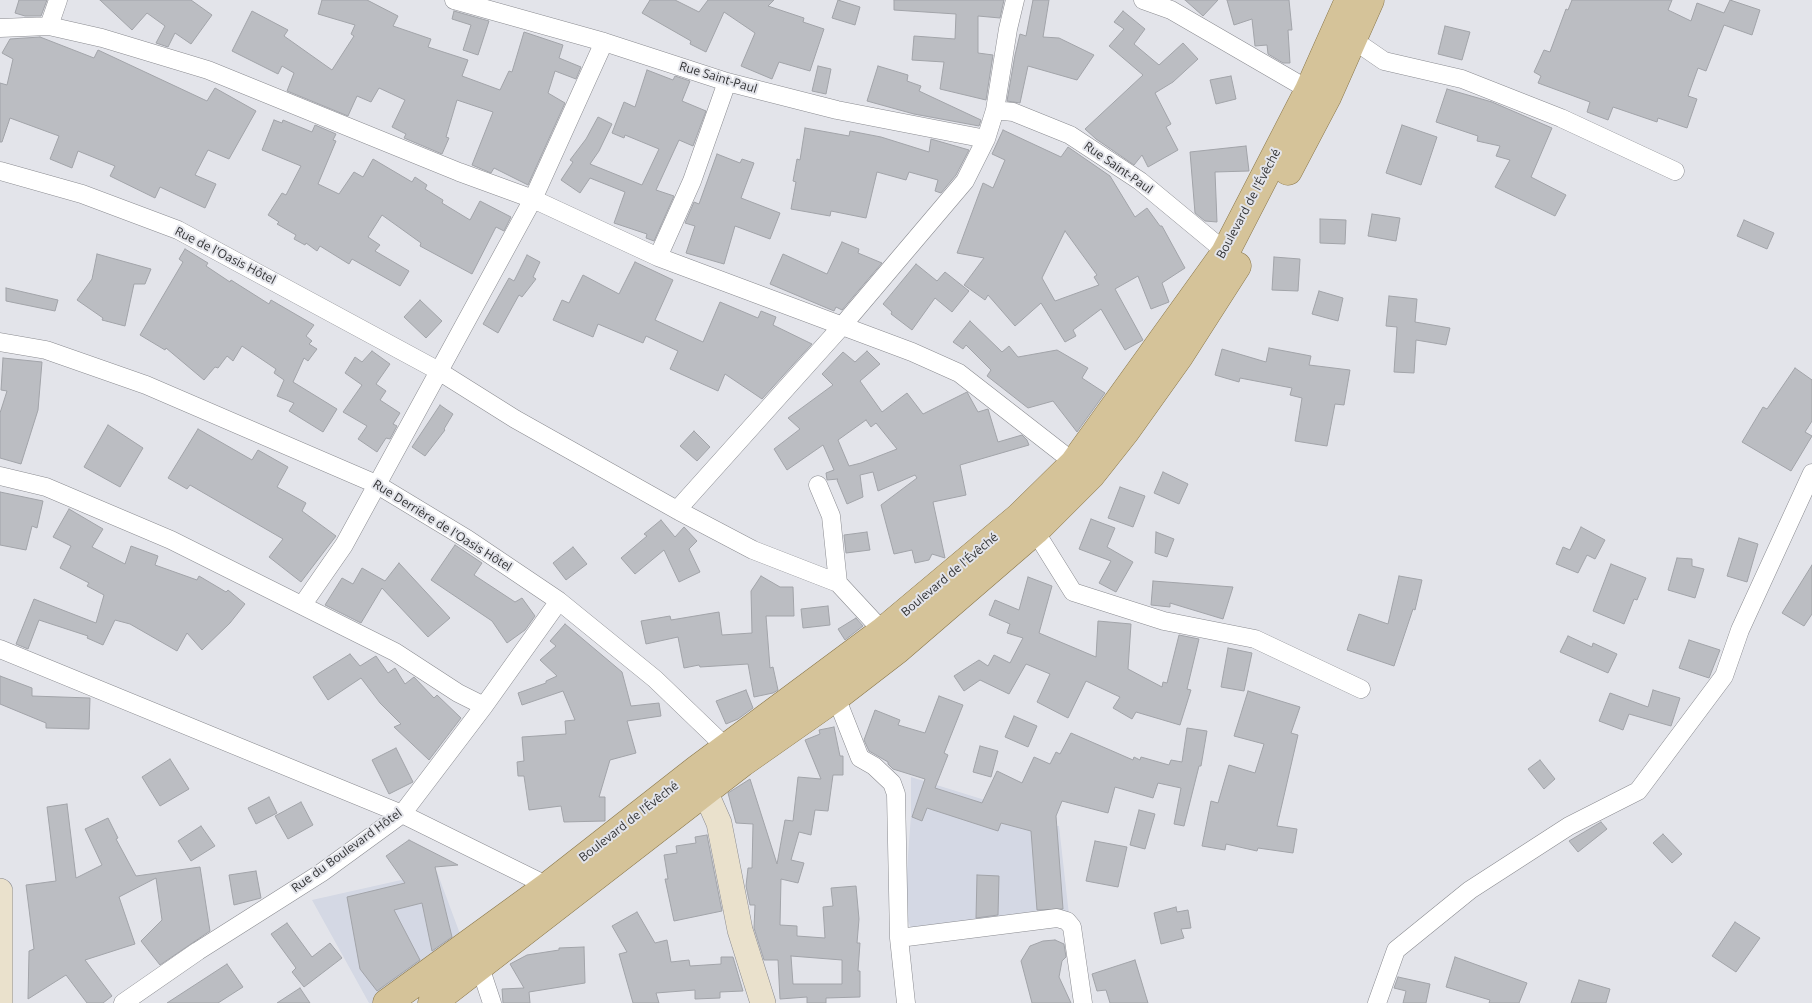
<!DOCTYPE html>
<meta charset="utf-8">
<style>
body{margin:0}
canvas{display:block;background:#e3e4ea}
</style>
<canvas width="1812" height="1003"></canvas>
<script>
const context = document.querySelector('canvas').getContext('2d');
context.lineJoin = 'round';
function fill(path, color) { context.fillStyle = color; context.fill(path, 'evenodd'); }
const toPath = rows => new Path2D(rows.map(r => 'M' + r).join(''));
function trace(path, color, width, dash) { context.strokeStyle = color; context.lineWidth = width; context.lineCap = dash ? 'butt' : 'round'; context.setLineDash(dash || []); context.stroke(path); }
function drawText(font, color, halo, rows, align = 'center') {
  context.font = font + ' "Open Sans",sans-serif'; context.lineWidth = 4; context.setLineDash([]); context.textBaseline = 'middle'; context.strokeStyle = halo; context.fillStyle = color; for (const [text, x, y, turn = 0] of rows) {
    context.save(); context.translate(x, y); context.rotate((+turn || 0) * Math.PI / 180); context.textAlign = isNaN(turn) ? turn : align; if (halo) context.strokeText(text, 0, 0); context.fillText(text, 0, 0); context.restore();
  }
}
fill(toPath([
 [911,777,988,801,1036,826,1059,826,1069,915,912,931,904,910,911,815],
 [437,872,466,950,397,1003,369,1003,312,900]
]), '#d4d8e4');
const building = toPath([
 [19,0,47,0,41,16,25,16,15,13,19,0],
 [100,0,191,0,212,15,191,44,175,33,168,47,156,43,165,26,147,13,132,30,100,0],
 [322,0,367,0,398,16,393,26,431,39,428,47,468,60,462,76,500,90,509,71,512,72,524,32,563,45,559,58,581,67,576,79,555,71,548,93,565,103,528,185,494,168,491,173,472,165,493,112,457,100,446,137,449,138,442,154,404,138,406,134,392,127,405,100,379,88,371,102,357,96,348,116,287,91,294,73,282,66,278,74,232,51,252,11,288,30,284,36,332,70,354,36,351,34,355,25,318,14,322,0],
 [650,0,675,0,699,12,708,0,774,0,768,6,804,18,803,22,824,29,810,71,779,62,772,79,741,66,755,33,724,12,706,52,690,44,691,41,642,13,650,0],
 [838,0,860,7,855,25,832,18,838,0],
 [894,0,1004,0,1000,18,978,16,978,53,993,55,986,100,940,89,944,62,912,60,914,36,955,39,956,14,894,10,894,0],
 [1033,0,1049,0,1043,37,1059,38,1094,55,1077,80,1028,66,1020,103,1007,101,1015,55,1020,34,1026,36,1033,0],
 [1185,0,1218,0,1203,16,1185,0],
 [1227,0,1289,0,1292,30,1288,30,1290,63,1283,63,1268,54,1267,45,1255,46,1252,19,1234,25,1227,0],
 [1572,0,1672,0,1668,10,1691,21,1697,3,1724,13,1730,0,1760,10,1752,35,1724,25,1706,71,1698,68,1688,96,1697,99,1687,128,1658,118,1657,122,1613,107,1608,120,1587,112,1590,102,1538,83,1541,76,1534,72,1544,50,1550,52,1566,9,1568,10,1572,0],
 [454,11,489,21,478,55,463,50,471,25,452,19,454,11],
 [1123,11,1145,29,1134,44,1159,65,1183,43,1198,59,1173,82,1155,93,1171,124,1166,127,1178,150,1148,167,1142,155,1134,165,1096,139,1085,129,1143,75,1109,46,1124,29,1114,22,1123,11],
 [1445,26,1470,32,1462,60,1438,54,1445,26],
 [40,37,94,58,98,50,207,101,215,88,256,111,229,159,208,150,195,175,216,184,205,208,160,187,155,198,110,176,115,166,78,151,72,168,50,159,59,136,10,118,2,142,0,142,0,83,7,85,13,59,2,53,10,39,40,37],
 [818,66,831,69,826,94,812,91,818,66],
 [878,66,908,75,907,81,921,86,919,91,981,120,979,126,914,114,867,101,878,66],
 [647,70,673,80,675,76,690,81,682,101,706,111,693,146,679,140,656,190,674,196,654,241,646,238,647,234,614,223,625,192,590,178,580,193,561,180,573,162,570,160,586,139,598,117,612,124,599,151,590,164,642,185,659,149,625,135,624,138,612,133,624,102,635,107,647,70],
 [1231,76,1236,99,1216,104,1210,80,1231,76],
 [1447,89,1492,102,1552,128,1531,177,1566,195,1555,216,1495,187,1510,160,1496,156,1500,146,1477,141,1478,136,1436,122,1447,89],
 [274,120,282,123,283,120,312,132,315,125,336,134,333,140,336,141,318,184,339,194,354,172,363,177,373,159,412,182,415,177,427,185,425,189,443,200,442,203,470,220,480,201,511,217,504,231,496,227,472,274,420,246,421,243,382,215,368,237,380,245,375,251,409,271,400,286,352,259,349,264,320,246,317,251,306,243,305,245,294,239,296,235,277,224,279,222,268,215,282,193,286,195,301,166,262,150,274,120],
 [1402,125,1437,137,1421,185,1386,173,1402,125],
 [805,128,849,136,850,131,881,137,929,152,931,139,969,150,956,175,941,193,935,191,938,180,909,172,906,180,877,172,866,218,831,211,830,216,791,209,796,182,793,181,797,159,800,160,805,128],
 [1003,130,1061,157,1068,147,1110,176,1135,217,1147,208,1160,226,1162,226,1185,268,1162,283,1169,302,1151,309,1138,276,1115,289,1143,340,1125,350,1101,309,1073,330,1076,336,1065,342,1041,303,1015,326,988,295,985,300,964,285,984,258,957,253,983,183,993,188,1005,160,992,154,1003,130],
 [1065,231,1097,275,1094,277,1099,285,1055,301,1042,278,1065,231],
 [1246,146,1249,171,1215,172,1217,222,1205,221,1195,213,1190,152,1246,146],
 [717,154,740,163,742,159,754,163,741,198,780,213,770,239,735,226,724,264,686,253,695,226,685,223,694,202,699,204,717,154],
 [1372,214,1400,218,1396,241,1368,236,1372,214],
 [1320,219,1346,220,1345,244,1320,243,1320,219],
 [1744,220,1774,233,1767,249,1737,236,1744,220],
 [842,242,859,249,858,253,882,263,842,310,836,307,834,311,770,284,783,254,827,274,842,242],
 [185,249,208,263,206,266,230,282,231,280,269,304,271,300,314,325,306,336,312,341,309,344,317,349,308,361,304,358,293,382,337,409,323,432,289,411,294,403,277,396,284,380,274,373,276,369,242,346,233,361,227,356,218,368,215,367,204,380,166,348,165,350,140,335,183,262,179,259,185,249],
 [97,254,151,269,145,284,134,284,125,326,102,320,103,318,77,300,92,279,97,254],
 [527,255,540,262,533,277,536,279,522,297,519,295,498,333,483,324,509,278,514,281,527,255],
 [1274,257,1300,259,1298,291,1272,290,1274,257],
 [635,262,673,280,655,320,703,342,720,302,758,318,761,311,776,317,773,325,812,344,762,399,725,374,718,391,670,369,678,351,646,336,643,343,598,324,593,337,553,320,562,300,569,303,583,275,619,294,635,262],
 [916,264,937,281,945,272,969,291,952,312,935,298,912,330,891,314,892,312,883,304,916,264],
 [6,288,58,300,55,311,6,301,6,288],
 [1319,291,1343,298,1338,321,1312,314,1319,291],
 [1389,296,1417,299,1415,322,1450,328,1446,345,1416,340,1414,373,1394,372,1397,327,1386,326,1389,296],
 [420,300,442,321,426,338,404,317,420,300],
 [970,321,1002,352,1009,346,1018,357,1057,350,1088,368,1082,378,1105,393,1077,432,1053,401,1028,408,987,376,991,370,966,345,963,349,953,342,970,321],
 [1269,348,1311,356,1309,365,1350,370,1344,405,1335,404,1327,446,1295,441,1302,398,1290,395,1292,388,1240,378,1239,382,1215,375,1222,349,1266,362,1269,348],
 [372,351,390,364,376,384,386,391,380,400,400,413,393,424,397,426,390,439,386,438,377,452,358,439,367,426,343,412,362,385,345,373,355,357,362,362,372,351],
 [867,351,880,364,860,381,882,412,907,393,923,414,967,392,978,412,988,409,998,442,1022,435,1027,440,1029,445,960,465,966,495,933,502,945,558,932,554,929,560,915,563,912,550,894,554,881,505,917,478,915,475,878,491,873,472,860,475,863,497,847,504,837,480,838,479,827,480,826,473,834,470,823,445,787,470,774,449,800,429,788,418,833,385,822,374,843,352,855,362,867,351],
 [866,420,871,427,876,423,897,449,861,463,849,466,838,440,866,420],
 [3,358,42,362,38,410,21,464,0,458,0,413,7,391,1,390,3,358],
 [1795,368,1812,380,1812,421,1805,432,1812,436,1791,471,1742,442,1763,407,1767,409,1795,368],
 [440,405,453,414,444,429,445,430,425,456,412,447,440,405],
 [108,425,143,448,120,487,84,467,108,425],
 [198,429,252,460,258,450,288,467,277,487,306,503,302,511,336,536,301,582,269,557,283,539,190,485,187,489,168,478,198,429],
 [694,431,710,447,697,461,680,446,694,431],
 [1163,472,1188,484,1179,504,1154,493,1163,472],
 [1120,487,1145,496,1133,527,1108,518,1120,487],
 [0,492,43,501,37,528,32,526,26,550,0,545,0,492],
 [69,509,103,529,92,547,125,564,131,546,158,556,155,565,197,580,199,576,226,592,228,590,245,604,230,623,202,650,187,633,177,651,130,624,115,620,103,645,87,638,88,636,39,620,28,649,16,644,34,599,96,623,104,595,87,586,89,583,60,568,71,546,53,537,69,509],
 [1091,519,1115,528,1107,547,1133,562,1116,592,1099,583,1111,561,1079,549,1091,519],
 [661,520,675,537,684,527,697,541,689,549,700,572,679,582,664,550,635,574,621,558,647,536,644,534,661,520],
 [1581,527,1605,540,1595,559,1587,555,1578,573,1556,564,1563,547,1570,550,1581,527],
 [867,532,870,550,846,553,844,535,867,532],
 [1156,532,1174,539,1167,557,1155,553,1156,532],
 [1739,538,1758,544,1747,582,1727,576,1739,538],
 [455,545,482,563,474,575,515,602,522,598,535,616,525,630,507,643,492,621,431,580,455,545],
 [573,547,587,564,566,580,553,563,573,547],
 [1677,558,1692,559,1692,566,1704,569,1695,598,1668,590,1677,558],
 [399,563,450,618,428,637,382,588,361,623,325,605,342,578,353,584,362,568,385,581,399,563],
 [1611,564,1646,578,1637,600,1634,599,1624,624,1593,611,1611,564],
 [1812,565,1812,614,1804,626,1782,613,1812,565],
 [761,576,780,587,793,587,794,616,766,616,770,668,773,667,778,690,773,693,754,697,748,664,700,667,699,665,684,668,678,637,646,644,641,621,670,616,671,620,719,612,722,635,752,633,751,591,761,576],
 [1399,576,1422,580,1415,610,1413,609,1394,666,1347,650,1359,614,1388,624,1399,576],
 [1028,577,1052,586,1039,633,1096,657,1098,621,1131,624,1128,669,1162,687,1163,682,1167,683,1179,635,1199,639,1187,689,1191,690,1180,725,1136,712,1132,719,1113,708,1120,697,1086,681,1068,718,1037,702,1050,674,1026,664,1009,694,980,680,964,691,954,676,979,660,988,666,994,655,1010,663,1023,638,1007,633,1010,624,989,615,995,600,1019,610,1028,577],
 [1153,581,1233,587,1223,619,1170,603,1170,607,1151,605,1153,581],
 [828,606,830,625,803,628,801,609,828,606],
 [856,618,863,626,845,640,838,629,856,618],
 [565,624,622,672,631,706,659,703,661,716,627,721,636,753,610,760,599,797,605,797,605,821,564,822,561,806,529,810,524,776,518,776,517,762,524,761,522,737,566,734,565,721,575,720,563,691,522,705,518,693,546,683,546,681,557,676,540,660,556,646,550,641,565,624],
 [1568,636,1592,647,1593,643,1617,654,1608,673,1560,652,1568,636],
 [1689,640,1720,650,1709,678,1679,668,1689,640],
 [1228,648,1252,653,1244,691,1221,687,1228,648],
 [350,654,360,666,376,656,388,673,395,668,405,684,414,677,434,698,437,695,461,718,429,760,394,727,401,724,380,703,361,678,328,700,313,677,350,654],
 [0,676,32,688,32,696,90,698,89,729,46,728,46,723,0,704,0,676],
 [746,690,753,708,738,719,726,724,716,701,746,690],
 [1653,690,1680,698,1671,726,1629,714,1623,730,1599,721,1610,693,1648,707,1653,690],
 [1248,691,1300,707,1291,733,1298,735,1277,826,1297,829,1293,853,1258,848,1257,851,1226,844,1225,850,1202,846,1211,801,1218,803,1229,765,1255,773,1264,744,1234,736,1248,691],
 [939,696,963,705,944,753,948,755,935,788,982,803,997,771,1022,783,1034,757,1050,764,1056,752,1060,754,1071,733,1133,760,1134,757,1140,760,1141,757,1169,765,1171,760,1182,762,1187,728,1207,731,1201,766,1199,766,1184,826,1174,824,1181,788,1158,783,1153,798,1115,787,1108,813,1062,801,1056,816,1063,909,1037,910,1031,831,1001,823,998,831,927,808,922,821,912,817,925,779,893,769,888,764,888,762,869,751,864,740,875,710,900,720,898,725,925,733,939,696],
 [1014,716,1037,726,1028,747,1005,737,1014,716],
 [834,727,840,756,843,756,843,775,833,775,828,811,815,810,811,835,799,832,791,860,804,863,798,883,781,879,780,925,797,926,797,936,825,938,823,907,833,906,831,888,856,886,859,919,857,943,860,943,858,971,860,971,860,997,826,998,826,1003,807,1003,807,997,780,999,778,960,764,960,754,928,755,905,750,905,746,886,748,868,752,868,753,824,736,823,728,793,750,779,777,864,785,820,793,821,798,777,821,779,805,740,820,734,819,730,834,727],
 [791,956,842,960,842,984,793,984,791,956],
 [980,746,998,751,991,777,973,772,980,746],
 [396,748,413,782,389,794,372,760,396,748],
 [170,759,189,789,160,806,142,777,170,759],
 [1540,760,1555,779,1544,789,1528,769,1540,760],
 [269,797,277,813,256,824,248,808,269,797],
 [301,802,313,825,288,839,275,816,301,802],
 [67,804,76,878,102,865,85,829,108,818,118,838,116,839,136,876,200,867,210,931,160,965,141,941,162,920,156,878,119,897,135,944,85,960,112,996,103,1003,87,1003,66,975,28,999,29,951,34,949,26,885,56,881,47,807,67,804],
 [1139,810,1155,814,1145,849,1130,845,1139,810],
 [1601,822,1607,829,1578,852,1569,841,1601,822],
 [201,826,215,846,191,861,178,841,201,826],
 [1663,834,1682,854,1672,863,1653,843,1663,834],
 [707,835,722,911,674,921,665,879,668,879,664,855,677,853,676,846,696,843,695,837,707,835],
 [409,840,458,865,435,867,452,937,432,951,422,903,394,910,420,960,377,991,360,969,347,897,405,883,386,856,409,840],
 [1095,841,1127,847,1118,887,1086,881,1095,841],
 [256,871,261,898,234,905,229,875,256,871],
 [977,875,999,876,998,915,976,918,977,875],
 [1176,907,1177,912,1188,910,1191,928,1181,929,1184,938,1161,944,1154,913,1176,907],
 [637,912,655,943,667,940,671,962,689,960,690,966,721,964,721,957,733,957,743,991,720,992,720,998,695,999,695,990,656,993,659,1003,633,1003,619,954,627,952,612,926,637,912],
 [1735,922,1760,938,1736,972,1712,956,1735,922],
 [287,923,312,957,330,943,342,958,304,987,292,972,296,968,271,934,287,923],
 [1055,940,1064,944,1066,957,1062,961,1059,977,1071,1003,1032,1003,1021,961,1030,946,1043,941,1055,940],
 [584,947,585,983,529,992,530,1003,503,1003,502,989,524,988,510,964,527,955,559,950,559,948,584,947],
 [1455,957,1527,983,1519,1003,1489,1003,1490,1000,1446,987,1455,957],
 [1135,960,1148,1003,1110,1003,1106,990,1097,991,1092,974,1135,960],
 [227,964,243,987,218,1003,167,1003,227,964],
 [1398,977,1430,984,1426,1003,1403,1003,1406,991,1394,988,1398,977],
 [1579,980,1610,989,1606,1003,1571,1003,1579,980],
 [300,988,310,1003,277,1003,300,988]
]);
fill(building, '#bbbdc2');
trace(building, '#a2a4a9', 1);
const street = toPath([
 [454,0,604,42,727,82,837,110,986,139],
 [1143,0,1171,10,1309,90],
 [49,26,58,0],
 [0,28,49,26,102,38,208,70,459,172,533,199,658,257,912,352,959,373,1081,468],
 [1352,39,1384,61,1462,79,1561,118,1675,171],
 [995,110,1013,112,1070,135,1140,181,1233,258],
 [0,171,82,194,178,230,437,370,515,419,677,510,753,550,838,583,889,638],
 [658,257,692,181,727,82],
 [0,342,46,350,146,385,376,484,467,539,559,601,655,679,733,754],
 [0,476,46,487,171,540,395,652,458,693,484,706],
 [818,485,831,516,838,583],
 [677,510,842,326,965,181,986,139,995,110,1008,29,1015,0],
 [1035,531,1073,592,1164,621,1255,639,1361,689],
 [303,604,344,545,533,199,604,42],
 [0,649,402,814,548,886],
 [836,697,860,758,874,766,892,783,896,794,899,938,906,1003],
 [899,938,1057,918,1067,921,1072,927,1083,1003],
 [475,959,480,967,492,1003],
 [123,1003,198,951,321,873,402,814,484,706,559,601],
 [1377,1003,1396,950,1470,890,1569,826,1638,791,1724,676,1740,630,1812,473]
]);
const secondary = toPath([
 [697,773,719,823,740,930,763,1003],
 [0,891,0,1003]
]);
const primary = toPath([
 [1288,171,1327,97,1370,0],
 [387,1003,548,886,696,770,883,631,1019,517,1074,463,1225,253,1309,90,1349,0],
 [432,1003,742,763,836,697,897,650,1035,531,1091,475,1125,432,1180,355,1237,266]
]);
trace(street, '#8a8b90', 19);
trace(secondary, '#8a8b90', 26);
trace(primary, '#8a774a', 29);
trace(street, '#fff', 18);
trace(secondary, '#eae1cc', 25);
trace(primary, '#d5c399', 28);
drawText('12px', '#343537', '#e3e4ea', [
 ["Rue Saint-Paul",718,78,17],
 ["Rue Saint-Paul",1118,168,35],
 ["Boulevard de l'Évêché",1249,204,-62],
 ["Rue de l'Oasis Hôtel",225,256,27],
 ["Rue Derrière de l'Oasis Hôtel",442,526,32],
 ["Boulevard de l'Évêché",950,575,-40],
 ["Boulevard de l'Évêché",629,822,-38],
 ["Rue du Boulevard Hôtel",347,851,-36]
]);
</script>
